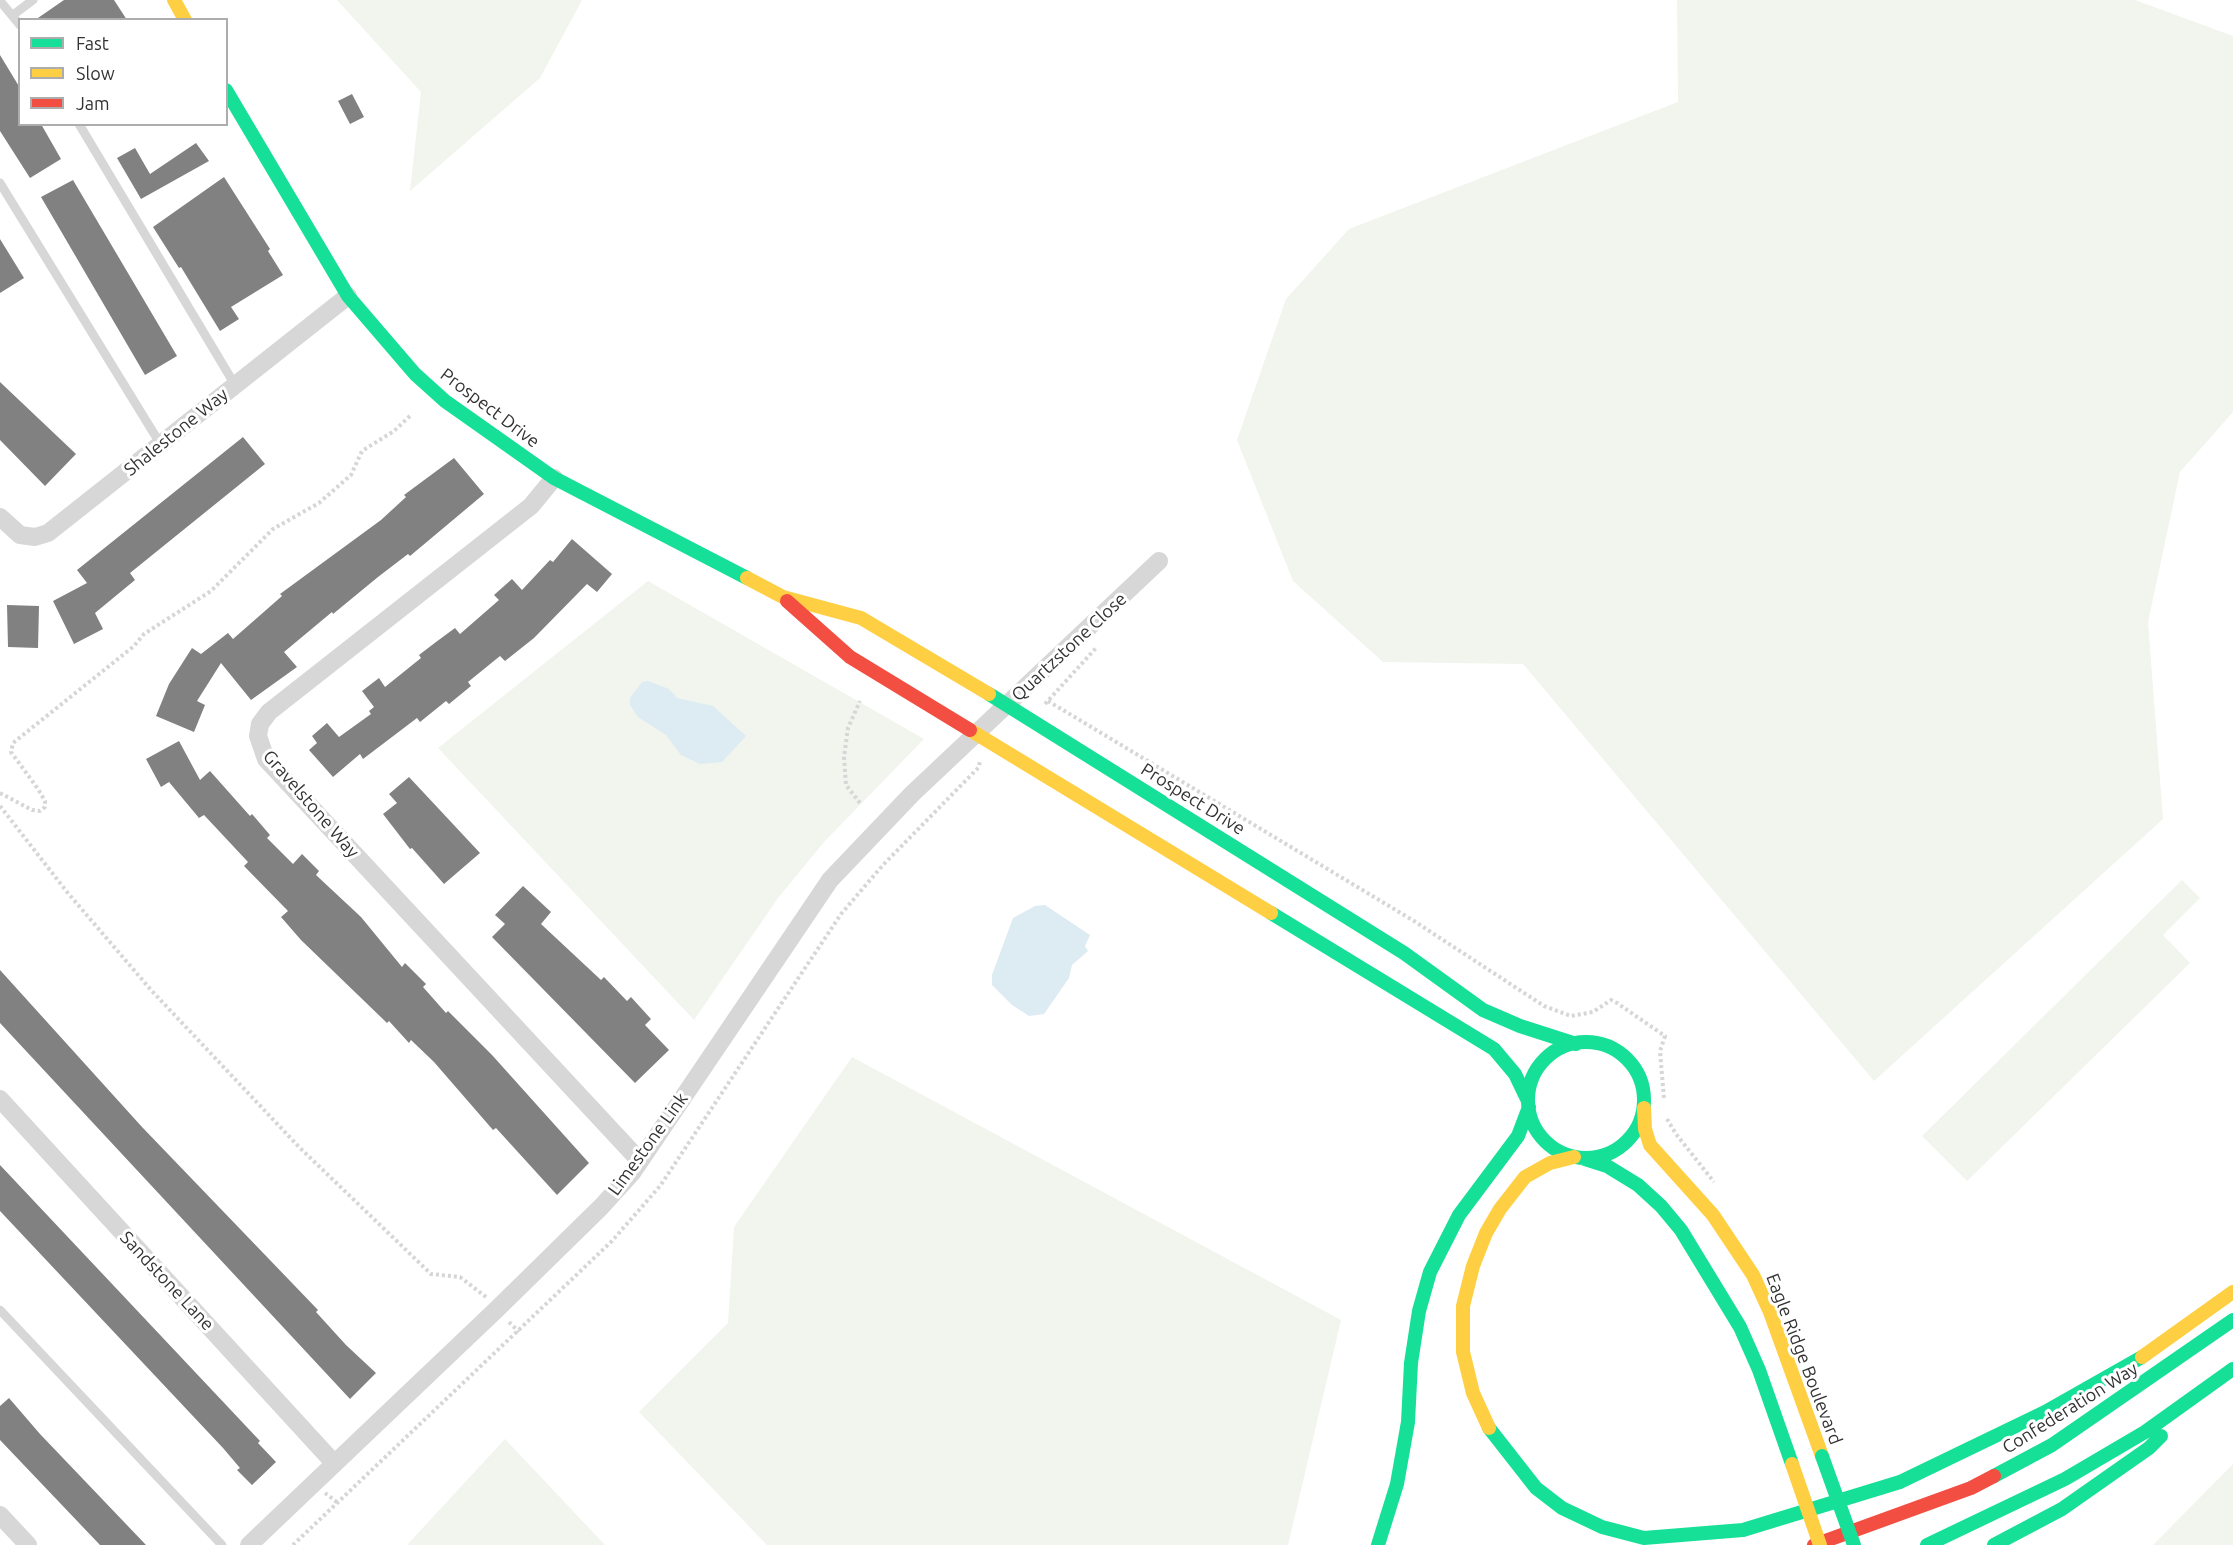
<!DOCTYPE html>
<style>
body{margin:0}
#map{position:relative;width:2233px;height:1545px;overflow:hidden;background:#fff;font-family:Ubuntu,sans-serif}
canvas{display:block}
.legend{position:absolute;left:18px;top:18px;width:210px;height:108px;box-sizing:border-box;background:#fff;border:2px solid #adadad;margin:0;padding:8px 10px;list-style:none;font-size:18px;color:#333}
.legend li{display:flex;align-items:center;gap:12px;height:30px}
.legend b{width:30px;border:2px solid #adadad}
</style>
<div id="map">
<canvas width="2233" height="1545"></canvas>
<ul class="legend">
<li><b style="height:8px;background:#16e098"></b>Fast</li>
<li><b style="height:8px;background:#ffcf43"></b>Slow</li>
<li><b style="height:8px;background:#f24e42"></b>Jam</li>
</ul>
</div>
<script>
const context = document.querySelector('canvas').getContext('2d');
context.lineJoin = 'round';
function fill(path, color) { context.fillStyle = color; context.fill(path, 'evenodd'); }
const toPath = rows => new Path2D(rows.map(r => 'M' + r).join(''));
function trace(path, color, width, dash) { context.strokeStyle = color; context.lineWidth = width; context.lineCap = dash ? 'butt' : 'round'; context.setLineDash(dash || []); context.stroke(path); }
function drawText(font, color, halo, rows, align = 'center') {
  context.font = font + ' Ubuntu,sans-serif'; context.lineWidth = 6; context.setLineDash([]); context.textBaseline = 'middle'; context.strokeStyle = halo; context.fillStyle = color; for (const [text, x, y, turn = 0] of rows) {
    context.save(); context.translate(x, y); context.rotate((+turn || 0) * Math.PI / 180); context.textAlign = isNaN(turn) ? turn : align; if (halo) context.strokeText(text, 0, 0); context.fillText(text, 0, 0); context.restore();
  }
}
fill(toPath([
 [337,0,582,0,540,78,410,191,421,92],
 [1677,0,2135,0,2233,36,2233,412,2180,472,2148,622,2163,819,1874,1081,1523,664,1383,662,1293,581,1237,440,1286,299,1349,229,1678,102],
 [648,581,924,739,824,842,778,898,694,1020,438,748],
 [2182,880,2200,898,2163,935,2190,963,1967,1181,1922,1136],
 [852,1057,1341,1320,1288,1545,767,1545,639,1412,728,1323,734,1227],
 [505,1439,605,1545,407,1545],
 [2233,1464,2233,1545,2153,1545]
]), '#f1f5ed');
fill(toPath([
 [648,681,669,689,677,698,713,706,746,736,722,762,700,764,681,755,666,735,638,717,630,705,630,698,642,682],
 [1045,905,1090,935,1085,946,1088,951,1072,965,1069,978,1044,1014,1029,1016,1012,1005,992,985,992,975,1013,918,1035,906]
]), '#ddebf3');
fill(toPath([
 [64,0,114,0,127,20,35,20],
 [0,55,20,88,20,124,41,124,61,159,30,178,0,131],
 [352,94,364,117,350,124,338,101],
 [196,143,209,161,141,199,117,158,135,148,150,174],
 [224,177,270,249,268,251,283,275,231,307,239,319,220,331,181,267,179,268,153,227],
 [73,180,177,356,145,375,41,197],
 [0,239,24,278,0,293],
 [0,382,76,454,45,486,0,440],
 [243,437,265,464,130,573,135,580,95,613,103,629,74,644,53,601,87,583,77,570],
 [454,458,484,494,410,556,408,554,378,577,333,614,332,612,284,652,297,667,251,700,221,663,197,701,205,705,194,732,156,716,169,684,192,648,201,654,228,633,233,639,282,596,280,594,381,520,406,497,404,495],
 [572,539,612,574,597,592,587,584,534,638,505,661,500,656,468,682,471,686,449,704,446,701,420,722,417,718,363,759,360,754,333,777,309,750,317,743,312,736,327,723,339,737,371,714,369,711,374,707,362,691,379,678,385,687,421,658,419,655,436,642,455,628,460,634,499,600,494,595,512,579,522,590,550,560,553,562],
 [7,605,39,606,38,648,8,647],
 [179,741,200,780,210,771,250,816,252,814,270,835,267,838,293,864,302,854,319,871,316,875,361,917,402,967,405,963,426,984,423,987,446,1013,448,1011,492,1055,589,1163,557,1195,496,1128,493,1130,434,1062,411,1040,409,1043,389,1021,387,1023,301,940,281,917,288,911,244,866,248,862,204,815,199,818,169,782,161,787,146,759],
 [409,777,480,853,444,884,412,848,410,849,383,814,397,803,389,794],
 [523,886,551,912,541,924,601,980,604,977,627,1001,631,997,651,1019,645,1025,669,1050,635,1083,492,937,505,924,495,915],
 [0,970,142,1127,318,1310,316,1312,346,1345,376,1373,350,1399,0,1023],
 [0,1165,260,1441,258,1443,276,1462,252,1485,237,1470,240,1468,223,1448,0,1211],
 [9,1398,40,1434,146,1545,100,1545,0,1440,0,1406]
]), '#818181');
trace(toPath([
 [1048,701,1414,921,1544,1006,1571,1016,1593,1012,1611,1000,1617,1003,1665,1036,1660,1051,1664,1099],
 [1045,704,1096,648],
 [0,793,32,810,40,811,45,807,45,801,38,789,11,752,13,743,134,646,144,634,211,591,273,529,319,503,351,475,362,451,394,431,411,415],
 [860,803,846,785,844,757,848,728,860,701],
 [0,806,67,892,151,990,299,1147,431,1274,460,1277,486,1297],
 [1667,1119,1676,1134,1714,1182],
 [509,1322,519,1332],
 [325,1493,338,1503],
 [293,1545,612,1241,660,1186,841,914,883,865,979,767,980,760]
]), '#d6d6d6', 4, [3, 3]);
trace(toPath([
 [0,1,20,25],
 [13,15,33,0],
 [79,124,235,385],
 [0,183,161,445],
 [0,1310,222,1545]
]), '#d7d7d7', 9);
trace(toPath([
 [554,478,531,506,269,712,260,724,258,736,266,759,640,1161],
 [0,517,20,535,35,537,48,533,348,296],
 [0,1099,334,1463],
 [0,1515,28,1545],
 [249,1545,497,1309,601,1207,632,1173,830,880,912,794,1159,561]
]), '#d7d7d7', 18);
trace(toPath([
 [226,90,348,296,415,374,445,401,554,478,747,578],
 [989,694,1404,953,1483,1010,1520,1026,1576,1044],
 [1271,913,1494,1049,1515,1074,1528,1101],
 '1528 1100a58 58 0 1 1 116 0a58 58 0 1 1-116 0Z',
 [1582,1158,1607,1166,1638,1185,1661,1206,1681,1230,1740,1327,1759,1370,1792,1464],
 [1489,1428,1536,1488,1562,1508,1602,1527,1644,1538,1743,1530,1900,1482,2045,1412,2142,1357],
 [1994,1476,2052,1445,2233,1320],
 [1378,1545,1397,1484,1408,1422,1411,1363,1419,1311,1430,1272,1459,1215,1518,1136,1529,1107],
 [1927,1545,2065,1479,2145,1432,2233,1369],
 [1994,1545,2062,1509,2149,1448,2161,1436]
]), '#16e098', 14);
trace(toPath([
 [174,0,185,20],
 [747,578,783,597,861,618,989,694],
 [970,730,1271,913],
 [1644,1108,1645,1129,1650,1145,1713,1215,1753,1275,1770,1312,1822,1456],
 [2142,1357,2233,1292],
 [1489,1428,1473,1393,1463,1352,1463,1306,1473,1266,1486,1233,1500,1209,1525,1177,1550,1163,1574,1157]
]), '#ffcf43', 14);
trace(toPath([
 [787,601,850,657,970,730],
 [1814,1545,1971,1488,1994,1476]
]), '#f24e42', 14);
trace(toPath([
 [1822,1456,1854,1545]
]), '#16e098', 14);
trace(toPath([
 [1792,1464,1820,1545]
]), '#ffcf43', 14);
drawText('18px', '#333', '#fff', [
 ["Prospect Drive",490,408,37],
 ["Shalestone Way",176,432,-39],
 ["Quartzstone Close",1069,647,-43],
 ["Prospect Drive",1193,799,32],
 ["Gravelstone Way",311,804,49],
 ["Limestone Link",648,1144,-54],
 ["Sandstone Lane",167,1281,47],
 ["Eagle Ridge Boulevard",1804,1359,69],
 ["Confederation Way",2070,1408,-32]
]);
</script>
